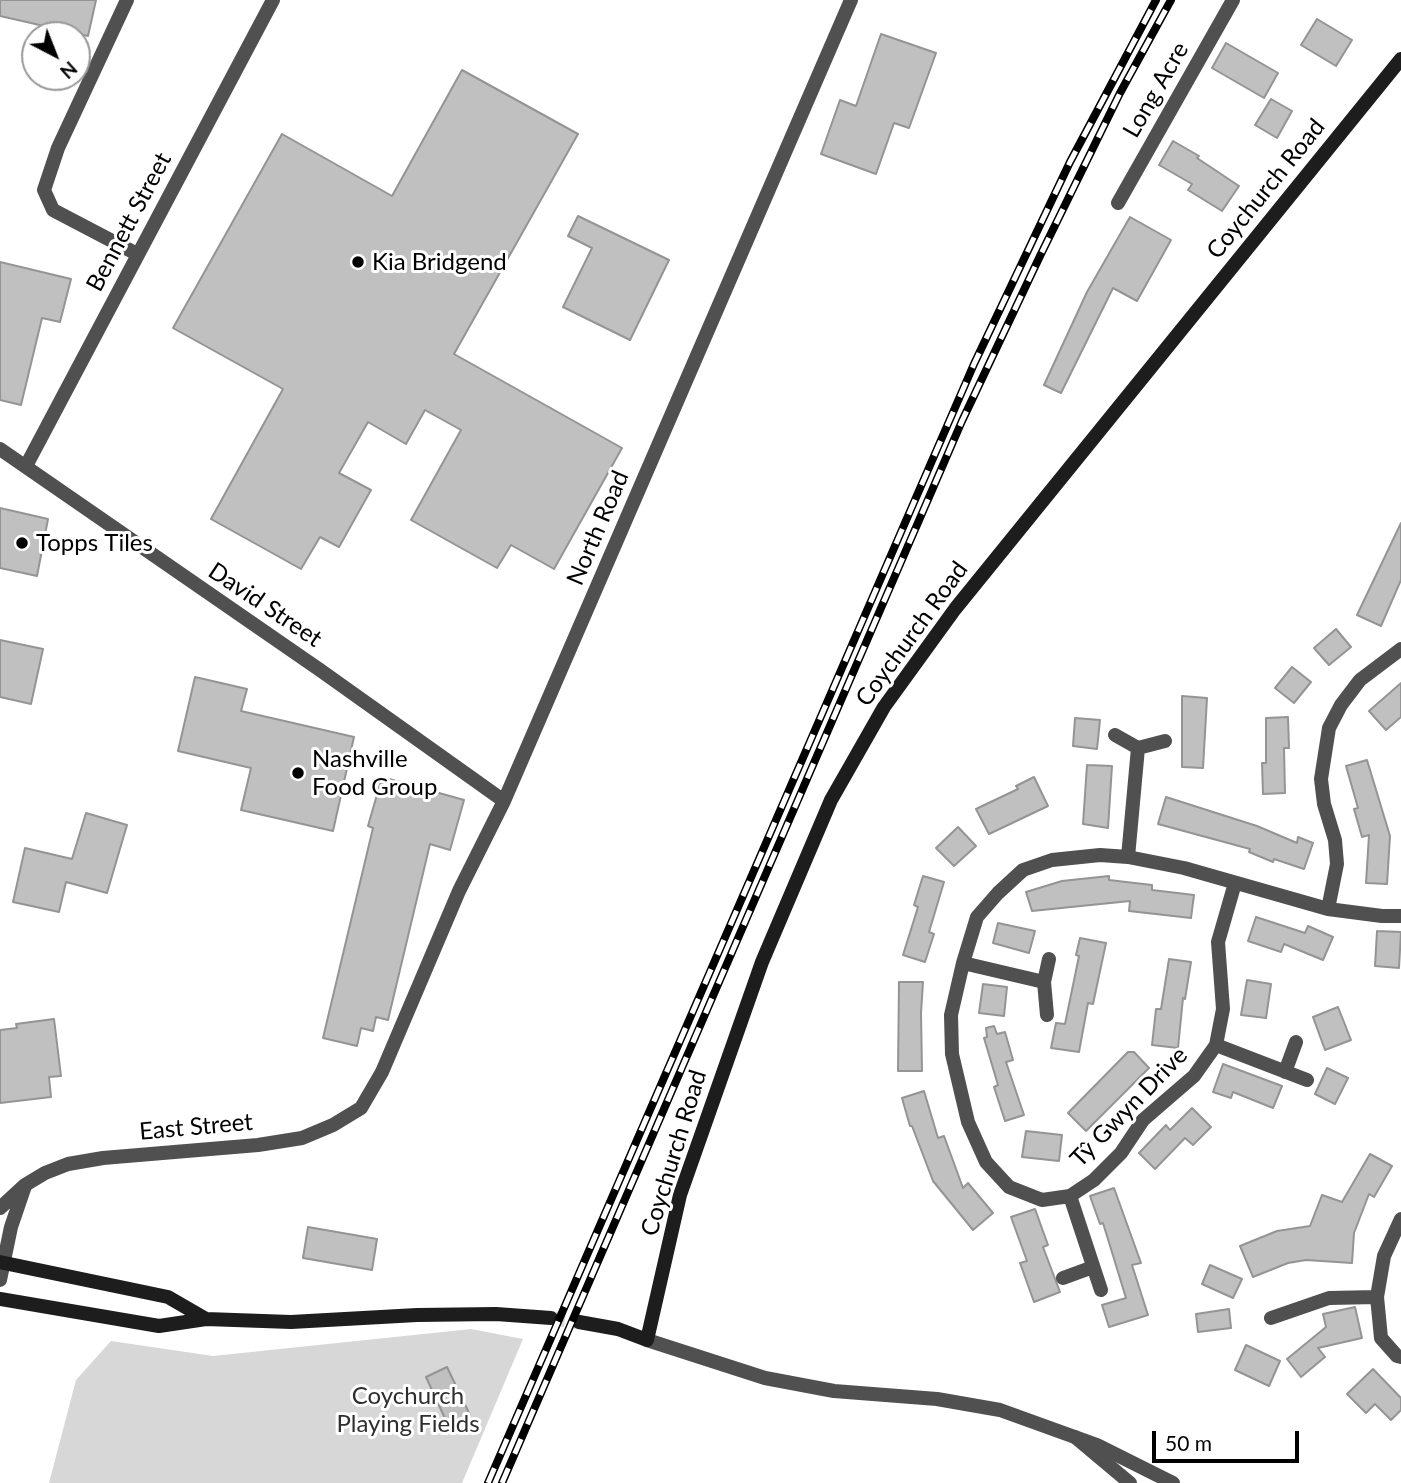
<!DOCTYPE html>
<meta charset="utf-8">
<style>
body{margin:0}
#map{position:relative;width:1401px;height:1483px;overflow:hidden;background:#fff;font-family:Lato,sans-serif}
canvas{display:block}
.north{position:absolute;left:21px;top:21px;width:70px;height:70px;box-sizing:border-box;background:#fff;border:2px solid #999;border-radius:50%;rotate:138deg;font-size:19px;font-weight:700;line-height:28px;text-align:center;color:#000}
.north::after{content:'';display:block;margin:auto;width:24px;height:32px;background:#000;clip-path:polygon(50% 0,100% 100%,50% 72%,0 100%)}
.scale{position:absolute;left:1152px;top:1431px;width:147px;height:32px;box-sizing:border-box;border:4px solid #000;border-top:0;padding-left:9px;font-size:21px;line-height:24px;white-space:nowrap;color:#000;-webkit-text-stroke:5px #fff;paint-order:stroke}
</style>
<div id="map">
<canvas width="1401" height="1483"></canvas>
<div class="north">N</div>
<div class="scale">50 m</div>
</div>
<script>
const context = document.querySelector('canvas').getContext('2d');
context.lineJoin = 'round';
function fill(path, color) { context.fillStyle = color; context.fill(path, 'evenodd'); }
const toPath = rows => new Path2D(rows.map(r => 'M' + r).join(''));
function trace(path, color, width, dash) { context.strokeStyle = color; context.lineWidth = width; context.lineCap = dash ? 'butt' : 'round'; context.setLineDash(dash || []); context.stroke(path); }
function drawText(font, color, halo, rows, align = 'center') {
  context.font = font + ' Lato,sans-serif'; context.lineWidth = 6; context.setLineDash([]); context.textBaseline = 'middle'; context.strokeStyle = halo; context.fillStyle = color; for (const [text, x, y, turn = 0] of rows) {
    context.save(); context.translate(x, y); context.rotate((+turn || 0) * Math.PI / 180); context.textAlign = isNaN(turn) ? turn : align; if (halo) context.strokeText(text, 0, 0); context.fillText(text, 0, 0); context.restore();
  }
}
fill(toPath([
 [471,1329,523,1339,462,1483,49,1483,76,1380,111,1341,213,1356]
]), '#d7d7d7');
const building = toPath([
 [0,0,96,0,88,36,0,16,0,0],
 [1317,19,1352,40,1336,66,1301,45,1317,19],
 [881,34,936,53,909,128,894,123,876,174,821,154,840,100,856,106,881,34],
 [1226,43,1278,73,1264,98,1212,68,1226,43],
 [462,70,578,134,454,354,622,448,554,569,511,545,497,568,411,520,461,430,425,410,406,444,368,422,339,473,371,490,339,547,320,537,301,569,211,519,283,389,173,328,282,134,392,196,462,70],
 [1271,99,1292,111,1277,138,1255,125,1271,99],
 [1173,141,1199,156,1197,158,1239,186,1222,211,1188,190,1192,184,1159,165,1173,141],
 [578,216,669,260,630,340,563,307,592,248,568,236,578,216],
 [1130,217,1171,240,1137,301,1113,288,1061,393,1044,385,1087,292,1130,217],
 [0,262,71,279,60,322,42,318,21,405,0,400,0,262],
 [0,508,48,519,37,576,0,568,0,508],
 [1401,523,1401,580,1381,626,1357,615,1401,523],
 [1336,629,1351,647,1329,665,1314,648,1336,629],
 [0,640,43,649,31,704,0,697,0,640],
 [1292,667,1311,682,1294,703,1275,688,1292,667],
 [195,677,247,689,241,711,354,737,333,831,241,810,251,768,178,751,195,677],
 [1401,683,1401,717,1386,730,1369,711,1401,683],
 [1182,696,1207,698,1203,768,1182,767,1182,696],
 [1288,717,1289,748,1284,748,1285,793,1263,794,1262,763,1266,763,1266,718,1288,717],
 [1075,718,1100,720,1097,749,1073,746,1075,718],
 [1367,760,1390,836,1387,884,1366,883,1369,835,1362,837,1354,809,1358,808,1346,766,1367,760],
 [1087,765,1112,766,1108,828,1083,824,1087,765],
 [382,777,464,800,450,850,430,844,388,1020,376,1017,373,1031,361,1028,357,1046,323,1038,373,828,368,826,382,777],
 [1034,777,1048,806,989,834,976,809,1018,789,1016,786,1034,777],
 [1166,797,1257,826,1297,843,1298,837,1313,843,1304,869,1274,859,1273,862,1249,852,1250,849,1158,824,1166,797],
 [86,813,127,825,107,893,66,882,59,912,13,902,25,848,72,859,86,813],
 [958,827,976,846,954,866,936,848,958,827],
 [923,876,944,882,929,932,934,934,925,962,903,955,918,907,914,905,923,876],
 [1109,876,1109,880,1152,885,1152,890,1194,895,1191,918,1129,911,1130,901,1032,911,1026,892,1062,881,1109,876],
 [1256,917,1305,933,1308,926,1333,937,1323,960,1284,944,1281,952,1248,941,1256,917],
 [998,923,1035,931,1029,953,993,943,998,923],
 [1377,931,1401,932,1399,968,1375,966,1377,931],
 [1080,938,1106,943,1093,1004,1088,1003,1079,1052,1051,1048,1056,1023,1065,1024,1079,956,1076,955,1080,938],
 [1169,959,1191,962,1185,999,1183,998,1178,1048,1152,1045,1156,1009,1161,1009,1169,959],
 [1247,980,1271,984,1266,1018,1241,1015,1247,980],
 [899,982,923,982,921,1013,922,1071,898,1071,899,982],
 [983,984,1007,987,1004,1016,979,1013,983,984],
 [1338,1007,1351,1040,1325,1050,1313,1017,1338,1007],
 [54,1019,61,1076,49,1077,51,1097,0,1103,0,1030,17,1028,16,1024,54,1019],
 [994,1026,997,1034,1005,1032,1013,1060,1006,1062,1024,1115,1005,1121,994,1087,998,1085,984,1038,987,1037,986,1028,994,1026],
 [1128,1052,1134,1052,1149,1068,1086,1131,1068,1113,1128,1052],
 [1223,1064,1282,1086,1273,1108,1233,1092,1231,1098,1213,1092,1223,1064],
 [1327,1068,1348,1078,1335,1104,1315,1094,1327,1068],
 [924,1091,938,1138,944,1136,963,1188,968,1183,993,1213,973,1230,933,1181,912,1126,910,1126,902,1098,924,1091],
 [1192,1108,1211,1127,1193,1145,1185,1138,1155,1169,1139,1153,1166,1125,1170,1130,1192,1108],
 [1026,1131,1062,1135,1059,1161,1022,1157,1026,1131],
 [1370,1154,1392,1166,1374,1197,1369,1194,1354,1233,1352,1263,1306,1260,1288,1263,1253,1277,1240,1246,1277,1231,1310,1226,1322,1195,1342,1202,1370,1154],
 [1114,1188,1141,1263,1132,1265,1148,1315,1109,1327,1102,1305,1126,1298,1103,1223,1100,1224,1090,1196,1114,1188],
 [1035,1209,1048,1245,1043,1247,1060,1292,1034,1302,1020,1263,1027,1261,1011,1217,1035,1209],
 [308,1227,377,1239,372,1270,303,1258,308,1227],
 [1210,1265,1242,1279,1233,1298,1202,1284,1210,1265],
 [1355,1307,1362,1338,1318,1348,1325,1357,1301,1377,1287,1359,1326,1327,1323,1314,1355,1307],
 [1229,1309,1231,1328,1198,1332,1196,1314,1229,1309],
 [1246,1345,1280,1361,1269,1386,1235,1370,1246,1345],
 [447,1367,470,1415,448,1425,426,1377,447,1367],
 [1373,1369,1401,1398,1401,1410,1391,1420,1375,1404,1366,1413,1347,1394,1373,1369]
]);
fill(building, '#c0c0c0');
trace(building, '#949494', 2);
trace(toPath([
 [551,1318,579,1322]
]), '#d9d9d9', 14, [14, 7]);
trace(toPath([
 [127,0,58,148,44,190,53,210,137,254],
 [1118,203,1233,0],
 [0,449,320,670,504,801],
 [26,466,273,0],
 [1115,735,1138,748,1165,741],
 [1128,857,1138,748],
 [1235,883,1218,942,1223,1009,1216,1045,1194,1076,1143,1120,1121,1153,1094,1180,1070,1196,1042,1200,1009,1187,986,1162,968,1122,952,1054,951,1015,963,963,977,917,998,893,1023,870,1052,860,1100,855,1128,857,1184,868,1328,909,1382,916,1401,916],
 [1328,909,1337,864,1335,840,1324,804,1321,779,1329,728,1341,705,1360,680,1401,649],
 [963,963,1044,982],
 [1047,1015,1044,982,1049,959],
 [1216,1045,1307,1080],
 [1285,1072,1296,1042],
 [1070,1196,1101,1290],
 [0,1208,25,1185,45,1173,68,1164,103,1158,258,1145,302,1138,333,1125,361,1108,382,1072,459,891,504,801,851,0],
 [1401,1219,1384,1256,1377,1297,1381,1338,1397,1356,1401,1357],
 [1063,1278,1093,1267],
 [0,1280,11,1227,25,1186],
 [1271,1318,1329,1298,1377,1297],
 [1075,1437,1130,1483]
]), '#505050', 14);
trace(toPath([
 [647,1340,765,1378,834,1391,937,1399,1000,1410,1097,1445,1173,1483]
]), '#505050', 14);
trace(toPath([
 [0,1262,168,1297,206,1319],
 [0,1299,159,1326,206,1319,291,1322,417,1315,496,1314,551,1318],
 [579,1322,618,1329,647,1340,680,1195,762,962,831,800,884,707,955,609,1401,59]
]), '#1d1d1d', 14);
const rail = toPath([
 [488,1483,974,364,1070,162,1156,0],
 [502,1483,962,421,1040,256,1120,93,1171,0]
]);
trace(rail, '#000', 8);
trace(rail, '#fff', 5, [16]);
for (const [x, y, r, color] of [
 [358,262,7,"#000"],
 [22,543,7,"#000"],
 [298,773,7,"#000"]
]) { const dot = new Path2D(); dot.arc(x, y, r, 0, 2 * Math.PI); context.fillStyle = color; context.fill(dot); trace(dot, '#fff', 2.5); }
drawText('24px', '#000', '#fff', [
 ["Long Acre",1156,90,-60],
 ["Coychurch Road",1266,189,-51],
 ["Bennett Street",129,222,-62],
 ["North Road",598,528,-67],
 ["David Street",265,605,34],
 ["Coychurch Road",912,634,-54],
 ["Tŷ Gwyn Drive",1129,1107,-46],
 ["East Street",196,1127,-5],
 ["Coychurch Road",674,1153,-73]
]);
drawText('24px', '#000', '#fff', [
 ["Kia Bridgend",372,262],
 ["Topps Tiles",36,543],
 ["Nashville",312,759],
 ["Food Group",312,787]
], 'left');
drawText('24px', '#2e2e2e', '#fff', [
 ["Coychurch",408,1396],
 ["Playing Fields",408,1424]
]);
</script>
